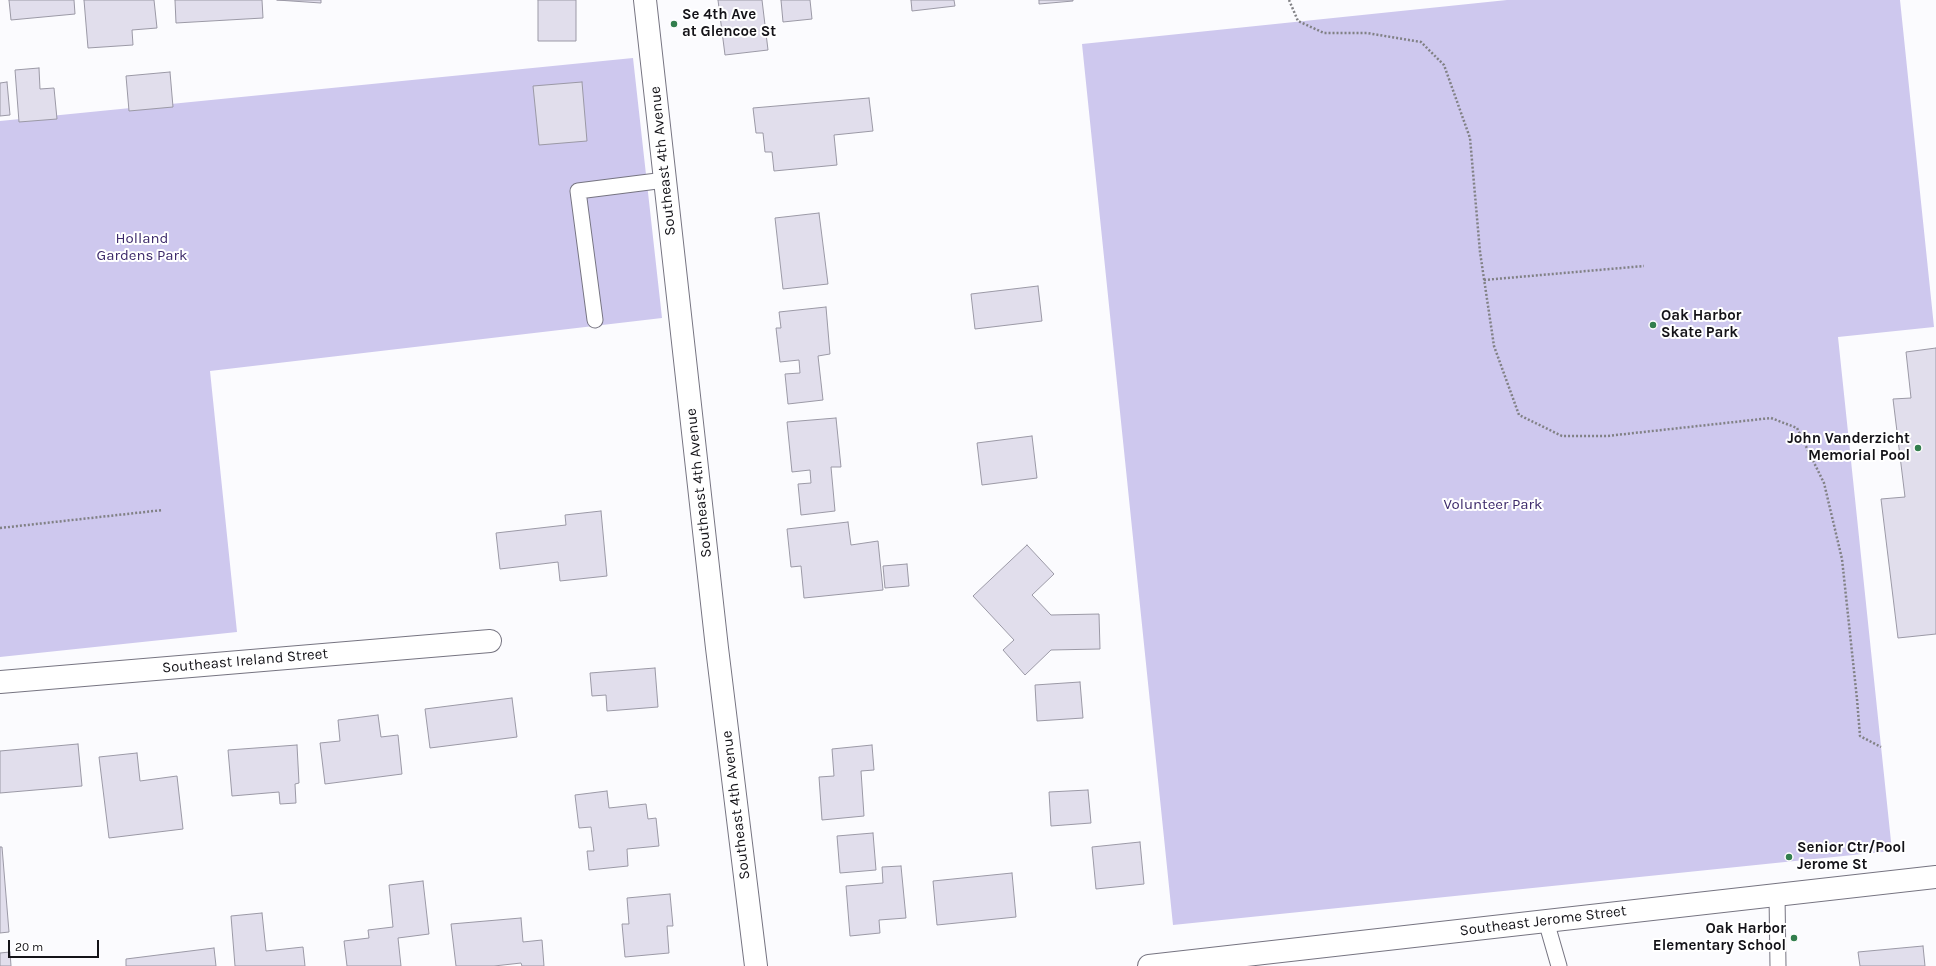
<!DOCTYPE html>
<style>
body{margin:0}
#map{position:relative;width:1936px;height:966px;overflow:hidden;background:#fbfbfe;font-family:Karla,sans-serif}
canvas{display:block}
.scale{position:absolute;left:8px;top:940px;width:91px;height:18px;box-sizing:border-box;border:2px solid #141318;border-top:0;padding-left:5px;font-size:12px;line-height:14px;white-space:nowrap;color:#141318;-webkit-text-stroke:3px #fff;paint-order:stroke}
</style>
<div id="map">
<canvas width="1936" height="966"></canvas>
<div class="scale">20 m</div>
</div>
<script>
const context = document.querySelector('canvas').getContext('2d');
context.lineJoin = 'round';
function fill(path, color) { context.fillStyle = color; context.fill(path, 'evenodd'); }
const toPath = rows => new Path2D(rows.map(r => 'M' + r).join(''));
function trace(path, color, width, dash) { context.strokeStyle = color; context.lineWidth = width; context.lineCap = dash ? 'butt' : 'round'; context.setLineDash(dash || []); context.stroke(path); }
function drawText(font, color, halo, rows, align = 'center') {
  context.font = font + ' Karla,sans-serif'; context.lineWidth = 4; context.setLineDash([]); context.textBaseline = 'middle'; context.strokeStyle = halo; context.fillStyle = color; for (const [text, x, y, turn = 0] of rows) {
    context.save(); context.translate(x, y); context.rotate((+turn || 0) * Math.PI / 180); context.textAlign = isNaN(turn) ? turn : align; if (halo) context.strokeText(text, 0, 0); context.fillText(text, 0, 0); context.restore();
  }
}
fill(toPath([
 [1507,0,1900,0,1934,327,1838,337,1892,851,1173,925,1082,44],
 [633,58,662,318,210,371,237,632,0,657,0,121]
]), '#cec8ee');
const building = toPath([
 [9,0,74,0,75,14,11,20,9,0],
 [84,0,154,0,157,28,132,30,133,45,88,48,84,0],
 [175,0,262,0,263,18,176,23,175,0],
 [277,0,321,0,321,3,277,0],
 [538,0,576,0,576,41,538,41,538,0],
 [718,0,762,0,768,50,725,55,718,0],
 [781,0,810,0,812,19,783,22,781,0],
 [911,0,954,0,955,6,912,11,911,0],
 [1039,0,1073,0,1073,1,1039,4,1039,0],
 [39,68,40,89,54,88,57,119,19,122,15,70,39,68],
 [170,72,173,107,129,111,126,76,170,72],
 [7,82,10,115,0,116,0,83,7,82],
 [582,82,587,141,539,145,533,86,582,82],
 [869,98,873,131,834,135,837,165,774,171,772,152,765,152,763,133,756,133,753,108,869,98],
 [819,213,828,284,783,289,775,218,819,213],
 [1038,286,1042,321,975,329,971,294,1038,286],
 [826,307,830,354,818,356,823,400,788,404,785,374,800,373,799,360,780,362,776,328,781,328,779,312,826,307],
 [1936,348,1936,634,1898,638,1881,499,1905,497,1893,399,1911,398,1906,352,1936,348],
 [836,418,841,467,831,467,835,511,801,515,798,484,811,483,810,470,792,472,787,422,836,418],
 [1032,436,1037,478,982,485,977,443,1032,436],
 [601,511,607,576,560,581,558,562,500,569,496,533,566,525,565,515,601,511],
 [848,522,851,545,878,541,883,590,804,598,801,566,791,567,787,529,848,522],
 [1027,545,1054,574,1032,595,1051,615,1099,614,1100,649,1051,650,1025,675,1003,650,1014,640,973,596,1027,545],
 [907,564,909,586,885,588,883,566,907,564],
 [655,668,658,707,607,711,606,695,592,696,590,673,655,668],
 [1080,682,1083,718,1037,721,1035,685,1080,682],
 [512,698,517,737,430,748,425,709,512,698],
 [378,715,381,737,398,735,402,774,325,784,320,743,340,741,338,720,378,715],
 [78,744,82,786,0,793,0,751,78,744],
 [297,745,299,783,295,784,296,803,280,804,279,792,232,796,228,750,297,745],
 [872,745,874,770,861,771,864,816,822,820,819,777,834,776,832,749,872,745],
 [137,753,140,781,177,776,183,829,109,838,99,757,137,753],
 [1088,790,1091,823,1051,826,1049,792,1088,790],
 [607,791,609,808,646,804,648,819,656,818,659,846,627,849,628,866,589,870,587,851,594,851,591,827,579,828,575,795,607,791],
 [873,833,876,870,840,873,837,836,873,833],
 [1140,842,1144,884,1096,889,1092,847,1140,842],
 [0,847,2,847,9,932,0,933,0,847],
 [901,866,906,918,879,920,880,933,850,936,846,886,883,883,882,867,901,866],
 [1012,873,1016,917,937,925,933,881,1012,873],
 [423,881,429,934,398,938,401,966,347,966,344,941,369,938,368,930,393,927,389,885,423,881],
 [670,894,673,926,667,926,669,953,625,957,622,924,629,924,627,898,670,894],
 [262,913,266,951,303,947,305,966,235,966,231,916,262,913],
 [521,918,523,942,542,940,544,966,522,966,521,963,494,966,456,966,451,924,521,918],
 [1923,946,1925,966,1860,966,1858,952,1923,946],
 [214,948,216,966,126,966,126,959,214,948],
 [10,952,11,966,0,966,0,953,10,952]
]);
fill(building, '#e1deec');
trace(building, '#9b99a6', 1);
const lane = toPath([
 [595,320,578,191,665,180],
 [1777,895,1778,966],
 [1546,921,1559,966]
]);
const street = toPath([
 [645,0,717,648,756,966],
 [0,682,490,641],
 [1149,966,1936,877]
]);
trace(lane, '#767481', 17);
trace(street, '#767481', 24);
trace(toPath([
 [1289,0,1298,21,1324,33,1367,33,1421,42,1444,65,1470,138,1480,252,1494,346,1519,415,1562,436,1607,436,1771,418,1797,428,1824,483,1842,559,1857,699,1860,736,1881,747],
 [1484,280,1644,266],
 [0,528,163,510]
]), '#818185', 2.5, [2, 2]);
trace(lane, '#fff', 15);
trace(street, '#fff', 22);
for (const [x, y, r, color] of [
 [674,24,4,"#327e4d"],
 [1653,325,4,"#327e4d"],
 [1918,448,4,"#327e4d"],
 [1789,857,4,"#327e4d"],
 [1794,938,4,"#327e4d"]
]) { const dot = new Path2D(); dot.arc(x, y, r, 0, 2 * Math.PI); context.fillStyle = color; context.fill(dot); trace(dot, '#fff', 1.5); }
drawText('bold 15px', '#141318', '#fff', [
 ["Se 4th Ave",682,15],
 ["at Glencoe St",682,32],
 ["Oak Harbor",1661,316],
 ["Skate Park",1661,333],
 ["John Vanderzicht",1910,439,"right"],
 ["Memorial Pool",1910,456,"right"],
 ["Senior Ctr/Pool",1797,848],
 ["Jerome St",1797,865],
 ["Oak Harbor",1786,929,"right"],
 ["Elementary School",1786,946,"right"]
], 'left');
drawText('15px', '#141318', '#fff', [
 ["Southeast 4th Avenue",663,161,-96],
 ["Southeast 4th Avenue",699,483,-96],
 ["Southeast Ireland Street",245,661,-5],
 ["Southeast 4th Avenue",736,805,-97],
 ["Southeast Jerome Street",1543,921,-7]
]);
drawText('15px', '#3c296a', '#fff', [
 ["Holland",142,239],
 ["Gardens Park",142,256],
 ["Volunteer Park",1493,505]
]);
</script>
